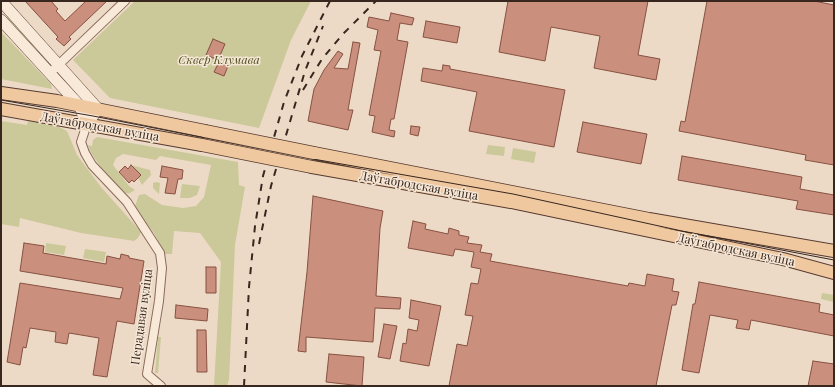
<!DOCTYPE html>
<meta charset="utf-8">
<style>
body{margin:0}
#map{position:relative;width:835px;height:387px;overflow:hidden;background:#eddac6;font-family:"Playfair Display",serif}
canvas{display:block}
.frame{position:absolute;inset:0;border:2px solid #38271f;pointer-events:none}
</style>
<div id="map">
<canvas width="835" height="387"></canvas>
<div class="frame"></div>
</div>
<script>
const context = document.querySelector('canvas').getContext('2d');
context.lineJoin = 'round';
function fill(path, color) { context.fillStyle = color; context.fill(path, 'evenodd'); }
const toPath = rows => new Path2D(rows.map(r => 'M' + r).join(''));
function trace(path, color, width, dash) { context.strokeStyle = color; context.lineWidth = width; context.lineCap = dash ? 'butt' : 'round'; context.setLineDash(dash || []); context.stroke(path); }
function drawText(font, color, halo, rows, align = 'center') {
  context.font = font + ' "Playfair Display",serif'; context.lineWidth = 3; context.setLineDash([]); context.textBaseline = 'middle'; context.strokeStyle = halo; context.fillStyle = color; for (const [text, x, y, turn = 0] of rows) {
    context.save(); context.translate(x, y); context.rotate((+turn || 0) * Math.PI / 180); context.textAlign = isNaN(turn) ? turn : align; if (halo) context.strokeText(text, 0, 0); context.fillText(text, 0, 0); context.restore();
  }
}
fill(toPath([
 [135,1,311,1,291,40,259,128,110,98,73,60],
 [8,16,48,60,45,62,5,18],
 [1,32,51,84,52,89,1,79],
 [28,120,57,126,67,131,77,155,101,187,141,232,138,238,134,241,128,240,81,233,20,218,19,227,1,224,1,121,27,125],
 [97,137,238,162,239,185,245,187,235,245,229,380,227,386,214,386,221,262,200,233,174,231,172,254,165,254,154,233,136,211,135,206,139,195,145,194,162,205,183,208,196,206,204,197,211,165,160,156,156,160,123,154,116,158,113,165,129,186,135,190,130,193,124,194,105,174,90,151,88,145,92,146,93,140],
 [488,145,505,147,504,156,486,154],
 [513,148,536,152,534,163,511,159],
 [131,165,150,170,151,175,142,185],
 [156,182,160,183,159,194,153,188,153,183],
 [182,184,200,186,197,195,190,198,180,198],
 [46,243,66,246,64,255,45,252],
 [85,249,106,252,104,262,83,258],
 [822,293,834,295,834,302,821,299],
 [158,337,161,337,158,373,155,373]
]), '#cbc89a');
const building = toPath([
 [25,1,51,1,58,9,56,11,65,21,86,1,107,1,69,37,71,39,64,46,56,39,58,37,25,1],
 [508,1,648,1,638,55,660,59,656,80,594,68,600,36,551,27,545,61,499,52,508,1],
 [707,1,814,1,834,5,834,165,805,160,806,155,679,131,681,121,685,122,707,1],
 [391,13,414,18,412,25,400,23,397,40,408,42,394,119,391,119,389,130,395,131,394,137,372,132,375,116,369,115,381,51,374,50,378,30,367,27,369,17,389,21,391,13],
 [426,21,460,27,457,43,423,37,426,21],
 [213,39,225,44,218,60,206,55,213,39],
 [353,42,360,43,348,110,353,110,348,130,308,121,314,89,324,70,338,51,343,54,334,68,348,69,353,42],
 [219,62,228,66,224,76,214,72,219,62],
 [443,65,450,66,450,69,565,90,554,147,469,131,477,92,421,81,423,68,442,71,443,65],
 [583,122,647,134,641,164,577,152,583,122],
 [411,126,420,127,418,136,410,134,411,126],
 [682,156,802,177,800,189,834,195,834,215,796,209,798,201,678,180,682,156],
 [131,165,141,175,134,182,132,180,129,183,119,172,125,166,128,169,131,165],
 [162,166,183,170,182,179,178,179,175,194,165,193,168,178,160,177,162,166],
 [313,196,383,211,380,228,376,296,401,298,400,309,375,308,373,342,306,337,306,352,298,351,307,272,313,196],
 [413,221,426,224,425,229,448,234,449,228,459,231,459,235,469,237,467,243,482,245,480,252,492,254,490,261,628,286,629,283,645,286,647,274,674,279,672,291,679,292,676,305,672,305,656,386,449,386,457,344,467,346,473,316,465,315,471,283,478,284,481,269,471,267,474,252,455,249,453,256,408,248,413,221],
 [24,243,44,246,43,253,106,264,107,256,120,259,121,254,129,256,129,258,144,261,134,324,117,321,107,377,93,375,99,338,69,333,67,344,55,342,56,332,30,328,26,348,23,347,20,365,7,362,20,283,120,299,123,288,20,271,24,243],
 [206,267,216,267,216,293,206,293,206,267],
 [699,282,820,304,819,312,834,315,834,336,751,320,749,330,736,328,738,320,710,315,699,373,682,370,693,304,695,304,699,282],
 [411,300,441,306,429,366,400,361,403,343,406,344,408,329,417,331,419,320,409,318,411,300],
 [176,305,208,309,207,321,175,318,176,305],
 [384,324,397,326,390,359,378,357,384,324],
 [197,330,206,330,207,372,197,372,197,330],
 [329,354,364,357,362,386,326,382,329,354],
 [813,361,834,364,834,386,808,386,813,361]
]);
fill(building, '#ca8f7d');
trace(building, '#865142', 1);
const minor = toPath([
 [50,73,125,1],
 [87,124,81,142,85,153,92,165,127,202,160,253,162,268,159,301,147,374,161,386]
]);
const secondary = toPath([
 [1,1,98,109,87,124],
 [1,20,79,105,87,124]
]);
const primary = toPath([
 [1,93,57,101,205,131],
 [1,109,202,145],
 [314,153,649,219,834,251],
 [312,167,511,202,783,259,834,273]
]);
trace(minor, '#886b5c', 10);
trace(secondary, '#6a4d3f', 12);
trace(primary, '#563b30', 14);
trace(minor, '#f8e9d9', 8);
trace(secondary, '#f8e9d9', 11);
trace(primary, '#efc89f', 12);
trace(toPath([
 [1,100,93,116,313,159,513,194,682,231,834,260]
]), '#38271f', 1);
trace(toPath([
 [303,90,322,59,343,34,376,1],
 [259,244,271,186,305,71,323,26],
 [244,386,249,287,255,226,263,176,284,102,302,56,330,1]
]), '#38271f', 2, [7, 7]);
const primaryBridge = toPath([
 [205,131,314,153],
 [202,145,312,167]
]);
trace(primaryBridge, '#563b30', 14, []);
trace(primaryBridge, '#efc89f', 12);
drawText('italic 12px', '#515426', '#f5e6d5', [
 ["Сквер Клумава",219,60]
]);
drawText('12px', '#38271f', '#f5e6d5', [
 ["Даўгабродская вуліца",100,127,10],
 ["Даўгабродская вуліца",419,186,10],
 ["Даўгабродская вуліца",736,250,12],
 ["Перадавая вуліца",142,317,-82]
]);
</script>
